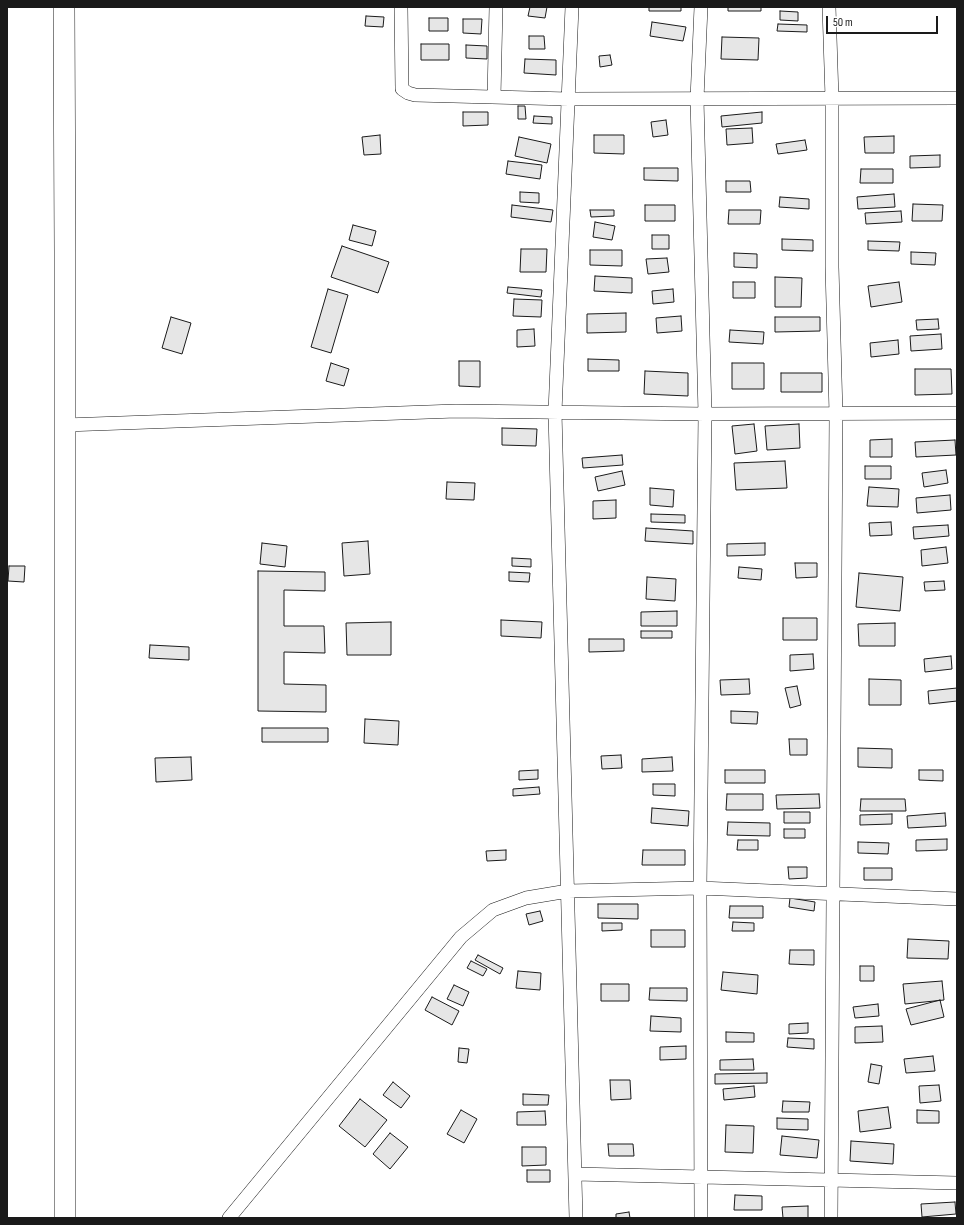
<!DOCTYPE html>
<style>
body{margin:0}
#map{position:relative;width:964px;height:1225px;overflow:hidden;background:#fff;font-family:"Sofia Sans Condensed",sans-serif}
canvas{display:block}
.frame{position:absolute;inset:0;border:8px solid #1a1a1a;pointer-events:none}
.scale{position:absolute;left:826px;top:16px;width:112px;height:18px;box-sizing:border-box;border:2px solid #1a1a1a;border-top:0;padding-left:5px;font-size:12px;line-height:14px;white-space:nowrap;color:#1a1a1a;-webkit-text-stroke:3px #fff;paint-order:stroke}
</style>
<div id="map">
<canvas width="964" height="1225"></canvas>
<div class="frame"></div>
<div class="scale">50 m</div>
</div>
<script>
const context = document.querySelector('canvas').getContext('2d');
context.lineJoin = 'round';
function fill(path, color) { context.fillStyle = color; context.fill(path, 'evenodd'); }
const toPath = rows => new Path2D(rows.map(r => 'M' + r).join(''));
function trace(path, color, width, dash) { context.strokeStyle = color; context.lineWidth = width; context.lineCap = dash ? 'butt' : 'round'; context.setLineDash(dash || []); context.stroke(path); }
const building = toPath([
 [530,7,547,7,545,18,528,16,530,7],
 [649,7,681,7,681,11,649,11,649,7],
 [728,7,761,7,761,11,728,11,728,7],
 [780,11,798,12,798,21,780,20,780,11],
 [366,16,384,17,383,27,365,26,366,16],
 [429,18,448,18,448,31,429,31,429,18],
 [463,19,482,19,481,34,463,33,463,19],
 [652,22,686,27,683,41,650,36,652,22],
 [778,24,807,25,807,32,777,31,778,24],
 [529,36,544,36,545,49,529,49,529,36],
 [722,37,759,38,758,60,721,59,722,37],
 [421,44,449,44,449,60,421,60,421,44],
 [466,45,487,46,487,59,466,58,466,45],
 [610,55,612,65,600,67,599,56,610,55],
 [525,59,556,60,556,75,524,73,525,59],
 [518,106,525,106,526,119,518,119,518,106],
 [463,112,488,112,488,125,463,126,463,112],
 [762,112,762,123,722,127,721,116,762,112],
 [534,116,552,117,552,124,533,123,534,116],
 [666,120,668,135,653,137,651,122,666,120],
 [752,128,753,143,727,145,726,129,752,128],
 [380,135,381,154,364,155,362,137,380,135],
 [594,135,624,135,624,154,594,153,594,135],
 [894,136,894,153,865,153,864,137,894,136],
 [519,137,551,144,547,163,515,156,519,137],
 [805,140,807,150,778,154,776,144,805,140],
 [940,155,940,167,910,168,910,156,940,155],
 [508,161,542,165,540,179,506,174,508,161],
 [644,168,678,168,678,181,644,180,644,168],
 [861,169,893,169,893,183,860,183,861,169],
 [726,181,750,181,751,192,726,192,726,181],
 [520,192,539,193,539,203,520,202,520,192],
 [894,194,895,207,858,209,857,197,894,194],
 [780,197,809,199,809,209,779,207,780,197],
 [913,204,943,205,942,221,912,221,913,204],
 [512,205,553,210,551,222,511,217,512,205],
 [645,205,675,205,675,221,645,221,645,205],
 [590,210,614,210,614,216,591,217,590,210],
 [729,210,761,210,760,224,728,224,729,210],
 [901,211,902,222,866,224,865,213,901,211],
 [595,222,615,226,612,240,593,237,595,222],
 [353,225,376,231,372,246,349,240,353,225],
 [652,235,669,235,669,249,652,249,652,235],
 [782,239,813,240,813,251,782,250,782,239],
 [868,241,900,242,899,251,868,250,868,241],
 [342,246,389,262,378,293,331,277,342,246],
 [521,249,547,249,546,272,520,272,521,249],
 [590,250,622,250,622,266,590,265,590,250],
 [911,252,936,253,935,265,911,264,911,252],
 [734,253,757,254,757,268,734,267,734,253],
 [667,258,669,272,648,274,646,259,667,258],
 [595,276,632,278,632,293,594,291,595,276],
 [775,277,802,278,801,307,775,307,775,277],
 [733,282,755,282,755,298,733,298,733,282],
 [899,282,902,302,871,307,868,286,899,282],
 [508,287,542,290,541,297,507,293,508,287],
 [328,289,348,295,331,353,311,347,328,289],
 [673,289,674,302,653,304,652,291,673,289],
 [514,299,542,300,541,317,513,316,514,299],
 [626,313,626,332,587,333,587,314,626,313],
 [681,316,682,331,657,333,656,318,681,316],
 [171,317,191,323,182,354,162,348,171,317],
 [775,317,820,317,820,331,775,332,775,317],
 [938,319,939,329,917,330,916,320,938,319],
 [534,329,535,346,517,347,517,330,534,329],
 [730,330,764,332,763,344,729,342,730,330],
 [941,334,942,349,911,351,910,336,941,334],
 [898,340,899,354,871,357,870,343,898,340],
 [588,359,619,360,619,371,588,371,588,359],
 [459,361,480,361,480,387,459,386,459,361],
 [331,363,349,369,344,386,326,381,331,363],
 [732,363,764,363,764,389,732,389,732,363],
 [915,369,951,369,952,394,915,395,915,369],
 [645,371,688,373,688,396,644,394,645,371],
 [781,373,822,373,822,392,781,392,781,373],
 [754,424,757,451,735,454,732,426,754,424],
 [799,424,800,448,767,450,765,426,799,424],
 [502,428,537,429,536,446,502,445,502,428],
 [892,439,892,457,870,457,870,440,892,439],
 [955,440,956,455,916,457,915,442,955,440],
 [622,455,623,465,583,468,582,458,622,455],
 [785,461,787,488,736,490,734,463,785,461],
 [865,466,891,466,891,479,865,479,865,466],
 [946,470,948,483,924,487,922,473,946,470],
 [622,471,625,485,598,491,595,477,622,471],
 [447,482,475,483,474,500,446,499,447,482],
 [869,487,899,489,898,507,867,506,869,487],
 [650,488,674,490,673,507,650,505,650,488],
 [950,495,951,510,917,513,916,498,950,495],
 [616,500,616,518,593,519,593,501,616,500],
 [651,514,685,515,685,523,651,522,651,514],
 [891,522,892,535,870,536,869,523,891,522],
 [948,525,949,536,914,539,913,527,948,525],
 [646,528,693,531,693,544,645,541,646,528],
 [368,541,370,574,344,576,342,543,368,541],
 [262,543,287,546,285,567,260,564,262,543],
 [765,543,765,555,727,556,727,544,765,543],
 [946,547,948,563,922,566,921,550,946,547],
 [512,558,531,559,531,567,512,566,512,558],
 [795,563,817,563,817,577,796,578,795,563],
 [9,566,25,566,24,582,8,581,9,566],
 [739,567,762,569,761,580,738,578,739,567],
 [258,571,325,572,325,591,284,590,284,626,324,626,325,653,284,652,284,684,326,685,326,712,258,711,258,571],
 [509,572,530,573,529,582,509,581,509,572],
 [859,573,903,577,900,611,856,607,859,573],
 [647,577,676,579,675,601,646,599,647,577],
 [944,581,945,590,925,591,924,582,944,581],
 [677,611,677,626,641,626,641,612,677,611],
 [783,618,817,618,817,640,783,640,783,618],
 [501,620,542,622,541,638,501,636,501,620],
 [391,622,391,655,347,655,346,623,391,622],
 [895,623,895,646,859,646,858,624,895,623],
 [641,631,672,631,672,638,641,638,641,631],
 [589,639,624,639,624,651,589,652,589,639],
 [150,645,189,647,189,660,149,658,150,645],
 [813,654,814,669,790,671,790,655,813,654],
 [951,656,952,669,925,672,924,659,951,656],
 [749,679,750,694,721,695,720,680,749,679],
 [869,679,901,680,901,705,869,705,869,679],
 [797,686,801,705,790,708,785,688,797,686],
 [957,688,957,701,929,704,928,691,957,688],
 [731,711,758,712,757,724,731,723,731,711],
 [365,719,399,721,398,745,364,743,365,719],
 [262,728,328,728,328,742,262,742,262,728],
 [789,739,807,739,807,755,790,755,789,739],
 [858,748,892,749,892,768,858,767,858,748],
 [621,755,622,768,602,769,601,756,621,755],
 [191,757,192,780,156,782,155,758,191,757],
 [672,757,673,771,642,772,642,759,672,757],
 [538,770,538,779,519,780,519,771,538,770],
 [725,770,765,770,765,783,725,783,725,770],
 [919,770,943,770,943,781,919,780,919,770],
 [653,784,675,784,675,796,653,795,653,784],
 [539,787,540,794,513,796,513,789,539,787],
 [727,794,763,794,763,810,726,810,727,794],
 [819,794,820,808,777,809,776,795,819,794],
 [861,799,905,799,906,811,860,811,861,799],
 [652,808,689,811,688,826,651,823,652,808],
 [784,812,810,812,810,823,784,823,784,812],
 [945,813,946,826,908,828,907,816,945,813],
 [892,814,892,824,860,825,860,815,892,814],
 [728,822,770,823,770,836,727,835,728,822],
 [784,829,805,829,805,838,784,838,784,829],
 [947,839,947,850,916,851,916,840,947,839],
 [738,840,758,840,758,850,737,850,738,840],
 [858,842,889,843,888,854,858,853,858,842],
 [506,850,506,860,487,861,486,851,506,850],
 [643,850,685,850,685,865,642,865,643,850],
 [788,867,807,867,807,878,789,879,788,867],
 [864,868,892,868,892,880,864,880,864,868],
 [790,898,815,902,814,911,789,907,790,898],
 [598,904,638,904,638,919,598,918,598,904],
 [730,906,763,906,763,918,729,918,730,906],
 [540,911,543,921,529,925,526,914,540,911],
 [733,922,754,923,754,931,732,931,733,922],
 [602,923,622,923,622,930,602,931,602,923],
 [651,930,685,930,685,947,651,947,651,930],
 [908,939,949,941,948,959,907,958,908,939],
 [790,950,814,950,814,965,789,964,790,950],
 [478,955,503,968,500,974,475,960,478,955],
 [471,961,487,969,483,976,467,968,471,961],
 [860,966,874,966,874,981,860,981,860,966],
 [518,971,541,973,540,990,516,988,518,971],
 [723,972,758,975,757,994,721,990,723,972],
 [942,981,944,1000,905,1004,903,984,942,981],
 [601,984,629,984,629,1001,601,1001,601,984],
 [454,985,469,992,463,1006,447,999,454,985],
 [650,988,687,988,687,1001,649,1000,650,988],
 [432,997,459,1011,452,1025,425,1010,432,997],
 [940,1000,944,1017,911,1025,906,1009,940,1000],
 [878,1004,879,1016,855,1018,853,1007,878,1004],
 [651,1016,681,1018,681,1032,650,1031,651,1016],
 [808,1023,808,1033,789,1034,789,1024,808,1023],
 [882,1026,883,1042,855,1043,855,1027,882,1026],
 [726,1032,754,1033,754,1042,726,1042,726,1032],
 [788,1038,814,1039,814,1049,787,1047,788,1038],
 [686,1046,686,1059,660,1060,660,1047,686,1046],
 [459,1048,469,1049,467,1063,458,1062,459,1048],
 [933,1056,935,1071,906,1073,904,1059,933,1056],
 [753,1059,754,1070,720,1070,720,1060,753,1059],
 [871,1064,882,1066,879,1084,868,1082,871,1064],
 [767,1073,767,1083,715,1084,715,1074,767,1073],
 [610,1080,630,1080,631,1099,611,1100,610,1080],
 [393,1082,410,1096,401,1108,383,1095,393,1082],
 [939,1085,941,1101,920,1103,919,1086,939,1085],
 [754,1086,755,1097,724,1100,723,1089,754,1086],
 [523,1094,549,1095,548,1105,523,1105,523,1094],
 [360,1099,387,1120,365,1147,339,1126,360,1099],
 [783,1101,810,1102,809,1112,782,1112,783,1101],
 [888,1107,891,1128,860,1132,858,1111,888,1107],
 [461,1110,477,1119,464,1143,447,1134,461,1110],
 [917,1110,939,1111,939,1123,917,1123,917,1110],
 [545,1111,546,1125,517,1125,517,1112,545,1111],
 [777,1118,808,1119,808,1130,777,1129,777,1118],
 [726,1125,754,1126,753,1153,725,1152,726,1125],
 [390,1133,408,1147,390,1169,373,1154,390,1133],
 [782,1136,819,1140,817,1158,780,1155,782,1136],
 [851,1141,894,1144,893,1164,850,1161,851,1141],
 [608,1144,633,1144,634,1156,609,1156,608,1144],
 [522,1147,546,1147,546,1165,522,1166,522,1147],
 [527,1170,550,1170,550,1182,527,1182,527,1170],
 [735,1195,762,1196,762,1210,734,1210,735,1195],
 [955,1202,956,1214,922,1217,921,1204,955,1202],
 [808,1206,808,1218,783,1218,782,1207,808,1206],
 [629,1212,630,1218,616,1218,616,1214,629,1212]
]);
fill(building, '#e6e6e6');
trace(building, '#1a1a1a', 1);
const street = toPath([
 [401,7,402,89,408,93,415,95,569,99,957,98],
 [572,7,555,412,576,1218],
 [701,7,697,99,705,414,700,888,701,1218],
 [829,7,832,98,832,267,836,414,831,1218],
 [494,97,496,7],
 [65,425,456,411,705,414,957,413],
 [575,1174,957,1183],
 [229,1218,461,937,493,910,526,898,568,891,700,888,957,899]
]);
const primary = toPath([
 [64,7,65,252,65,1218]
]);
trace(street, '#1a1a1a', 14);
trace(primary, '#1a1a1a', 22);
trace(street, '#fff', 13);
trace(primary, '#fff', 21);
</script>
